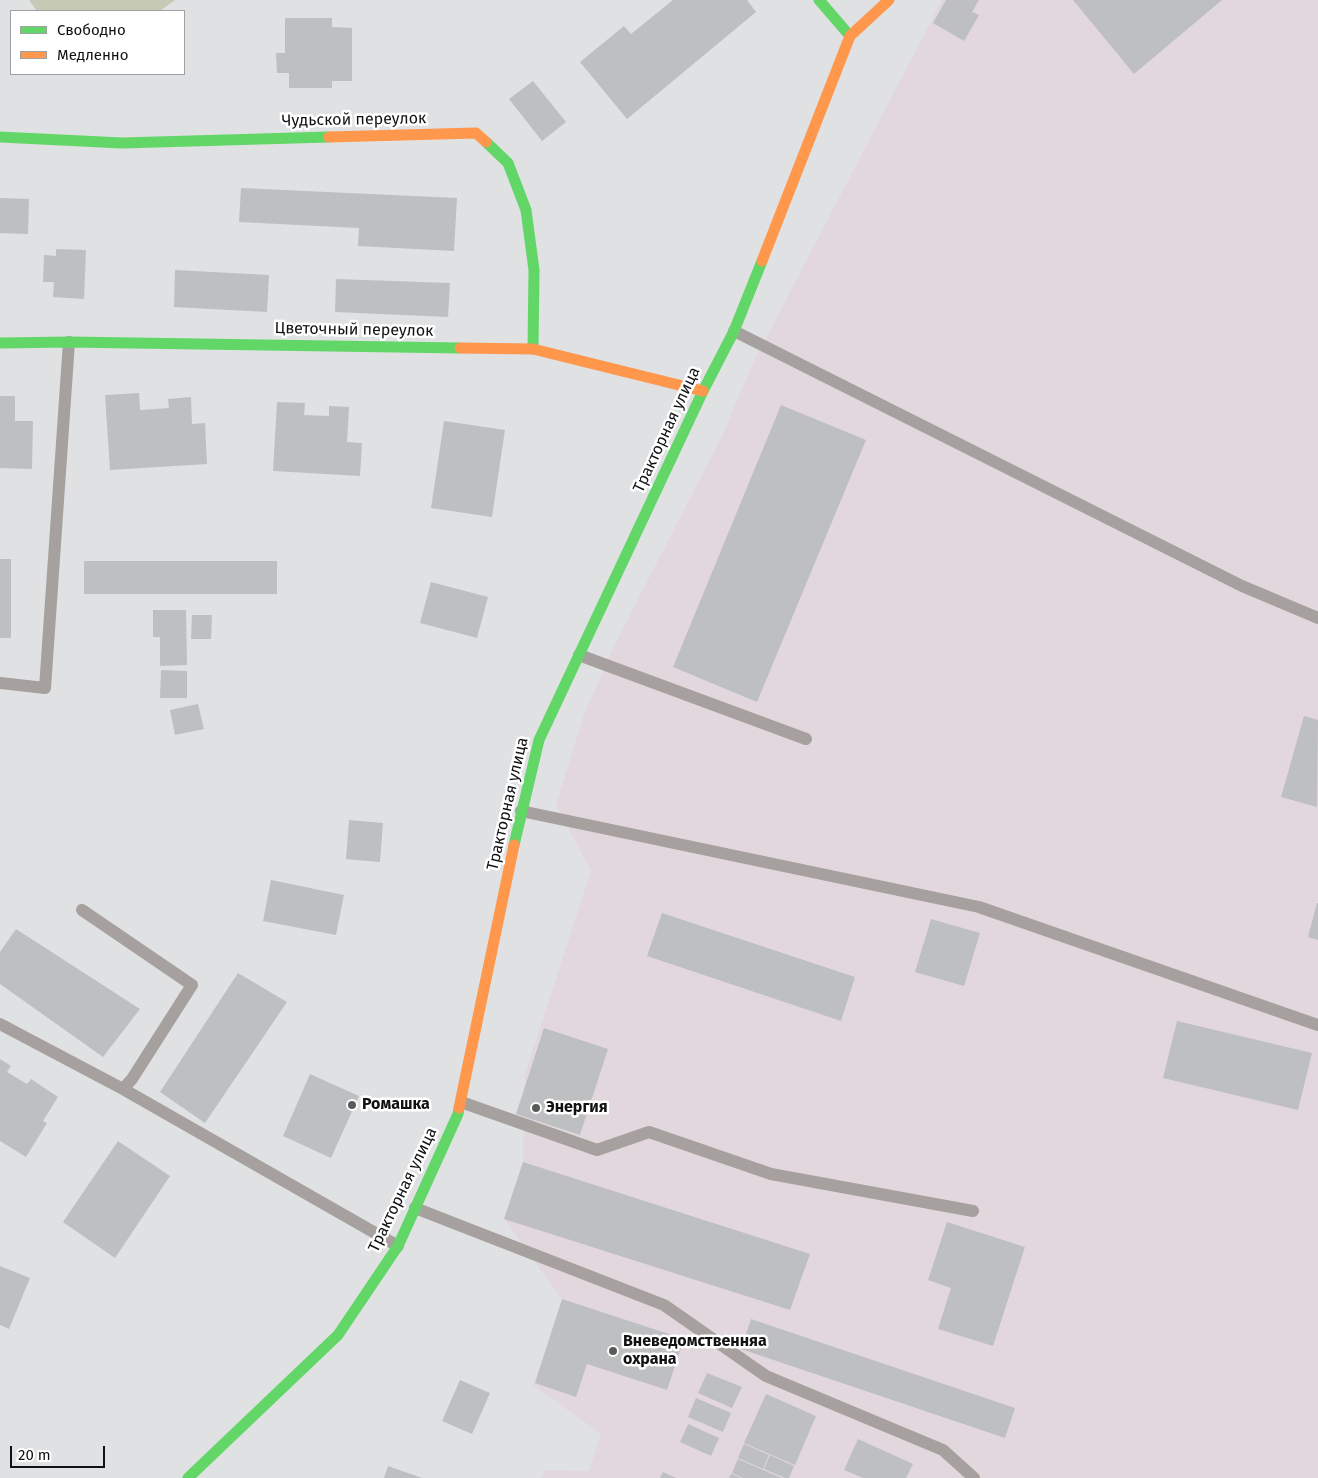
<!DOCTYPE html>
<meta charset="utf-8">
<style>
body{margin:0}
#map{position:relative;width:1318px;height:1478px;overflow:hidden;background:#dfe1e3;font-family:"Fira Sans",sans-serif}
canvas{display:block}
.legend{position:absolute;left:10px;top:10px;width:175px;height:65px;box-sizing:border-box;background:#fff;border:1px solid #9fa0a1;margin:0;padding:6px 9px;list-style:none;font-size:15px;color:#101113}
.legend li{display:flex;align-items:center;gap:10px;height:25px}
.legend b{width:25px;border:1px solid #9fa0a1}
.scale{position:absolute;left:10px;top:1446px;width:95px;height:22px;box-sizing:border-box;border:2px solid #101113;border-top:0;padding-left:6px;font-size:15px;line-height:18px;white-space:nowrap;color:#101113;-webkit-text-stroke:4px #fff;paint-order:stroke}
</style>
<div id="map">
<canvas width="1318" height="1478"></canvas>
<ul class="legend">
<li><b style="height:6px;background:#63d668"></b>Свободно</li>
<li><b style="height:6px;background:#ff974d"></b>Медленно</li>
</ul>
<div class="scale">20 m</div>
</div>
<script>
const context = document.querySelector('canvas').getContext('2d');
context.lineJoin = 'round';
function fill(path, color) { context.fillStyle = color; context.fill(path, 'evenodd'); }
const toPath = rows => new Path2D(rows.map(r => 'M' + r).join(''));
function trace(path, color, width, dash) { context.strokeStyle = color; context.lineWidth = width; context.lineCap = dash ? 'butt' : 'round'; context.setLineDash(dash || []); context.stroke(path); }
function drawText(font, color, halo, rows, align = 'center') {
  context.font = font + ' "Fira Sans",sans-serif'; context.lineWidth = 5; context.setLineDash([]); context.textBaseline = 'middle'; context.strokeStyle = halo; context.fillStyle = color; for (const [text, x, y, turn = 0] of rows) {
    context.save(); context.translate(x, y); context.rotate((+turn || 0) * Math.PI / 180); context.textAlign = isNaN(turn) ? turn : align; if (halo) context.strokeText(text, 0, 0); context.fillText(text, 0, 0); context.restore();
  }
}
fill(toPath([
 [942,0,1318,0,1318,1478,541,1478,545,1470,589,1471,601,1434,533,1385,563,1301,504,1219,523,1162,525,1074,591,871,556,804,585,712,614,646,723,434,752,365]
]), '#e3d7de');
fill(toPath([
 [29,0,175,0,160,11,37,11]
]), '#c6cab5');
fill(toPath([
 [673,0,747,0,756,12,627,119,580,62,624,26,631,34],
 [946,0,979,0,972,12,979,15,964,41,933,23],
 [1073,0,1222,0,1134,74],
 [285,18,332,18,332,27,352,28,352,81,332,81,332,88,289,88,289,73,277,73,276,53,285,53],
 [533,81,566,122,542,141,509,99],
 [241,188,457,198,454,251,358,246,359,228,239,222],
 [0,198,29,199,28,234,0,233],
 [56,249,86,250,84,299,53,297,54,282,43,282,44,255,56,256],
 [175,270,269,275,267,312,174,307],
 [336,279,450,283,448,317,335,312],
 [139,393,140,410,169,408,168,399,191,397,192,424,205,423,207,464,110,470,105,395],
 [0,396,15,396,15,421,33,421,32,469,0,468],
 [277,402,305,403,304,415,329,416,329,406,349,407,347,442,362,443,360,476,273,471],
 [781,405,866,440,757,702,673,667],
 [444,421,505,430,492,517,431,508],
 [0,559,11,559,11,638,0,638],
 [84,561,277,561,277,594,84,594],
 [431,582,488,597,477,638,420,623],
 [153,610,186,610,187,665,160,666,160,637,153,637],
 [192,615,212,615,211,639,191,639],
 [161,670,187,671,187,698,160,698],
 [198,704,204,729,175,735,170,710],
 [1304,716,1318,720,1317,807,1281,797],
 [349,820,383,823,380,862,346,859],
 [271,880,344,895,336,935,263,921],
 [1317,903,1318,903,1318,940,1308,937],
 [662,913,855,977,841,1021,647,956],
 [931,919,980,933,964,986,915,972],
 [16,929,140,1009,103,1057,0,984,0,952],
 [238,973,287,1002,205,1123,160,1092],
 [1177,1021,1312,1053,1298,1110,1163,1078],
 [544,1028,608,1049,580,1135,516,1114],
 [0,1059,11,1066,7,1072,27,1084,31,1079,58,1097,43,1121,47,1123,26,1157,0,1141],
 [310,1074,359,1096,331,1158,283,1136],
 [118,1141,170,1176,115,1258,63,1222],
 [523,1162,810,1254,790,1310,504,1219],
 [947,1222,1025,1247,993,1346,938,1329,951,1288,928,1280],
 [0,1266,30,1278,9,1329,0,1325],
 [562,1299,684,1339,667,1390,587,1364,576,1397,535,1383],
 [751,1319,1015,1408,1005,1438,741,1349],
 [707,1373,742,1387,732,1408,698,1393],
 [460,1380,490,1393,472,1434,442,1421],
 [766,1394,816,1416,795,1465,744,1443],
 [696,1398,731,1413,723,1432,688,1417],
 [688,1424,719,1438,711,1456,680,1442],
 [858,1439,913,1464,906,1478,863,1478,844,1470],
 [744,1444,769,1455,763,1469,738,1458],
 [770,1455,794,1466,789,1478,785,1478,764,1469],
 [738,1459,763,1470,782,1478,743,1478,732,1473],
 [388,1466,422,1478,384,1478],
 [663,1472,676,1478,660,1478],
 [731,1474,732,1474,741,1478,729,1478]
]), '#bebfc1');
trace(toPath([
 [734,331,1242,586,1318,618],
 [579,655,806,739],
 [0,683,45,688,69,342],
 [521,811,979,907,1318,1025],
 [82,910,192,985,132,1079,123,1089],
 [0,1024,123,1089,398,1246],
 [461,1102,597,1150,649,1132,771,1174,973,1211],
 [415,1208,664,1305,766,1376,943,1450,974,1478]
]), '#a6a09e', 12);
trace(toPath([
 [819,0,850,36],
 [0,137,122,143,329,137],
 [486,142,508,163,526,210,534,270,533,349],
 [0,343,69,342,460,348],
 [514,845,539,740,703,391,734,331,762,261],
 [188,1478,338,1335,398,1246,458,1114,459,1108]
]), '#63d668', 11);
trace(toPath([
 [329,137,476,133,486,142],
 [762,261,850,36,889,0],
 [460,348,533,349,703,391],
 [459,1108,514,845]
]), '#ff974d', 11);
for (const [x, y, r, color] of [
 [352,1105,5,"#585a5c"],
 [536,1108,5,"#585a5c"],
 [613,1351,5,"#585a5c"]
]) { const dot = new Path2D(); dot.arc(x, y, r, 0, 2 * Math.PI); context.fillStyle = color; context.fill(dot); trace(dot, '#fff', 2); }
drawText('16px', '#101113', '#fff', [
 ["Чудьской переулок",354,120,-1],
 ["Цветочный переулок",354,330,1],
 ["Тракторная улица",667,430,-65],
 ["Тракторная улица",508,804,-77],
 ["Тракторная улица",403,1190,-64]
]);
drawText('bold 16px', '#101113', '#fff', [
 ["Ромашка",362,1105],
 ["Энергия",546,1108],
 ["Вневедомственняа",623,1342],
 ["охрана",623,1360]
], 'left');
</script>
